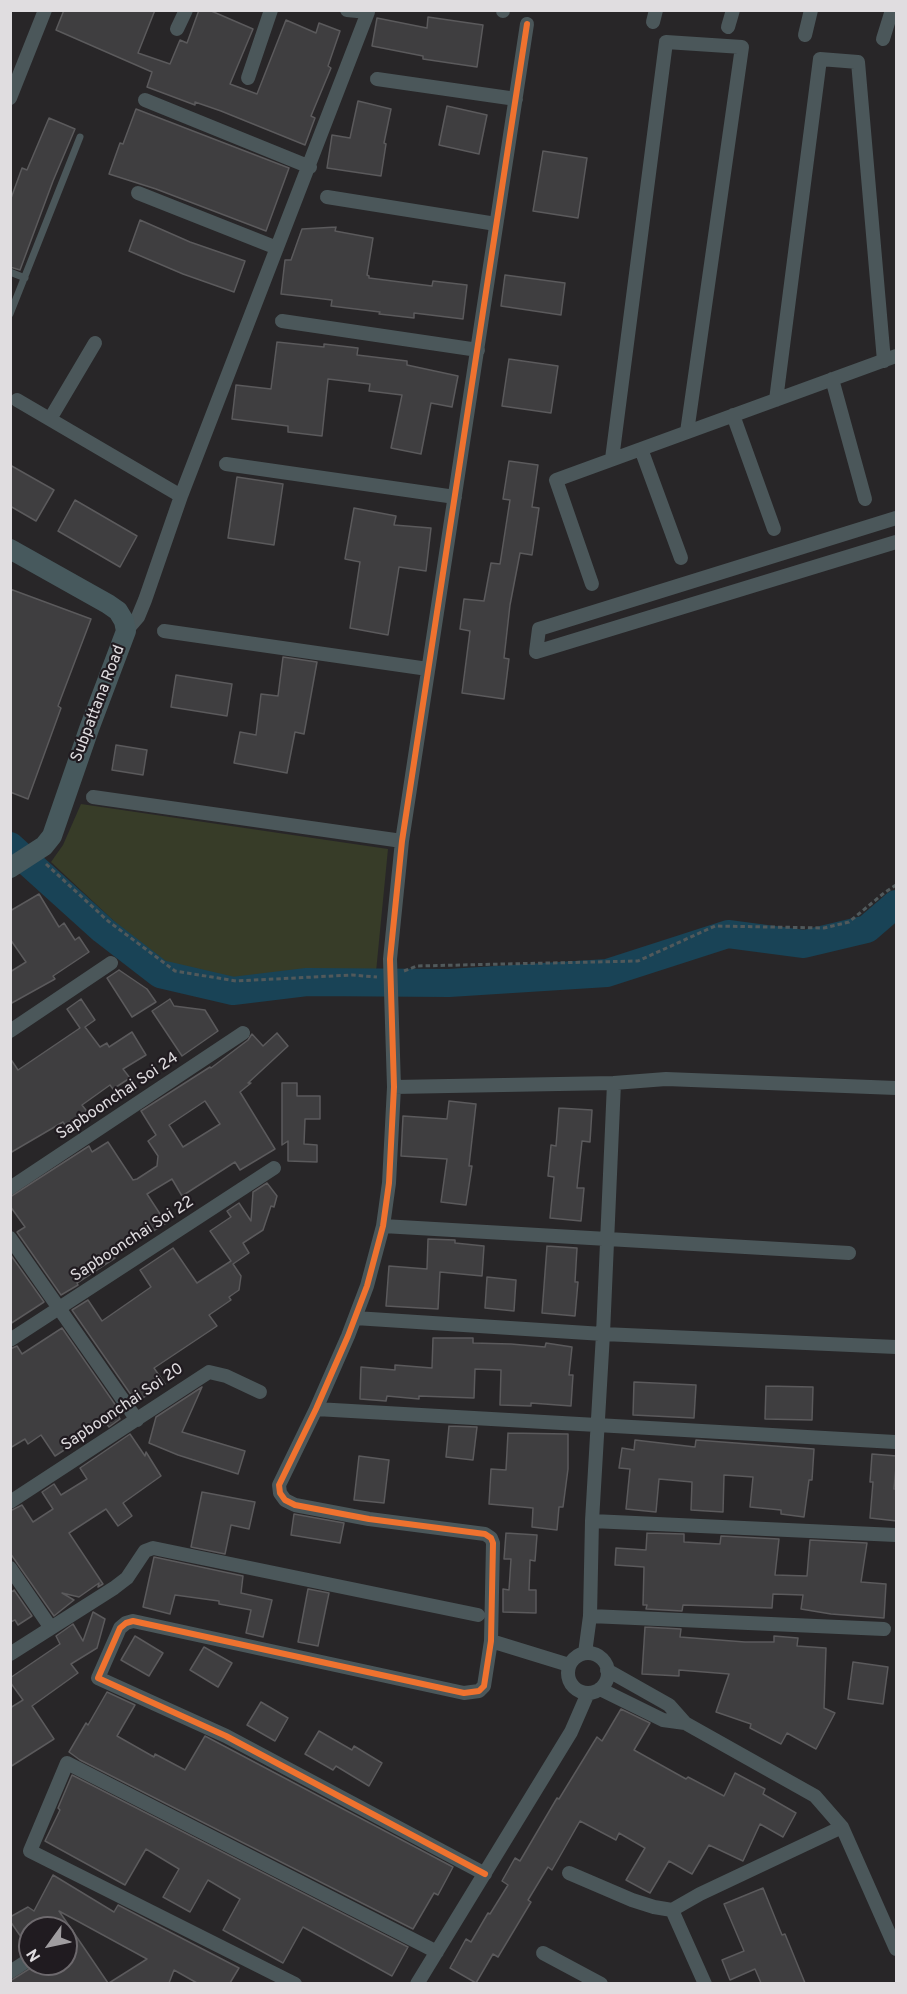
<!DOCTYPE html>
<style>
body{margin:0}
#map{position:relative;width:907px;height:1994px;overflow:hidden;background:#282628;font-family:Overpass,sans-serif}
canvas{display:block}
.frame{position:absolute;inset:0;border:12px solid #e0dde0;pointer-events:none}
.north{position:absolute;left:18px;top:1916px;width:60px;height:60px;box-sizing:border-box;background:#201b20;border:2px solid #6d696d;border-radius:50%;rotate:237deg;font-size:16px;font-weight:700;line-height:24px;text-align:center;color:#e0dde0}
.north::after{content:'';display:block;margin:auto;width:21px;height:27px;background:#a09da0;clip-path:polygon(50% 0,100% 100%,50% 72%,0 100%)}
</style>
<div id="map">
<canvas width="907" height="1994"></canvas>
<div class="frame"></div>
<div class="north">N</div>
</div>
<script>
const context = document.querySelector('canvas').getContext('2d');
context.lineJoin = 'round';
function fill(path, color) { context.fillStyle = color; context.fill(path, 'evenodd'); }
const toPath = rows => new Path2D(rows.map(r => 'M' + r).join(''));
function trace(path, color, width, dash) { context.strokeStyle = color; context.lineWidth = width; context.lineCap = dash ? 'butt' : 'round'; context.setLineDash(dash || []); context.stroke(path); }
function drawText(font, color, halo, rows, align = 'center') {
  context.font = font + ' Overpass,sans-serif'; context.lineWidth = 4.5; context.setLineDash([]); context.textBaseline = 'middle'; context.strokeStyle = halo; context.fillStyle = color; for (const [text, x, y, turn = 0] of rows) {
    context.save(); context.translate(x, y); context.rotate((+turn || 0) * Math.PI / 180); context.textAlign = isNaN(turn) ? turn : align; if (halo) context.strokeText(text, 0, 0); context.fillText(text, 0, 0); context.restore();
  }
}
fill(toPath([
 [81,804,388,849,376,972,236,981,179,972,132,938,51,862,63,845]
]), '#373c28');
trace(toPath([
 [10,846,103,930,160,974,233,991,307,982,449,983,607,973,728,934,804,944,867,929,896,904]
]), '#194356', 28);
const building = toPath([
 [64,10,155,10,138,53,170,64,180,40,187,43,199,10,209,10,253,29,230,84,257,94,286,20,316,33,319,23,340,31,328,66,331,68,311,116,315,118,305,145,221,111,195,102,195,105,147,87,152,72,56,30,64,10],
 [428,17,483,25,477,67,423,59,423,56,372,46,377,18,427,28,428,17],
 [358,101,391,109,384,143,386,144,381,176,327,168,332,135,350,138,358,101],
 [447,106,487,115,479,154,439,145,447,106],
 [136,109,289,168,266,231,156,189,109,174,120,143,123,144,136,109],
 [49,118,75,129,53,181,20,270,10,267,10,201,22,168,27,170,49,118],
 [543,151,587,158,578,218,533,211,543,151],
 [140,220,190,242,245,261,234,292,183,274,129,251,140,220],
 [336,227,335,231,373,238,367,275,369,276,369,278,432,286,433,281,467,285,463,319,414,313,414,318,379,314,380,312,331,306,332,300,281,294,285,260,291,260,302,229,336,227],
 [505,275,565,283,561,315,501,306,505,275],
 [277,342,324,347,324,344,358,348,357,355,407,361,407,365,458,376,452,407,431,403,421,454,391,448,402,395,369,391,370,384,328,379,322,436,288,432,288,426,232,419,236,385,271,389,277,342],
 [509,359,558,366,551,413,502,406,509,359],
 [509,461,538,465,532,507,539,508,532,555,520,553,510,605,504,658,509,659,504,699,462,693,470,631,460,629,464,599,484,601,491,563,500,564,510,500,503,499,509,461],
 [10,465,54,490,36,521,10,506,10,465],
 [237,477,283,484,274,545,228,538,237,477],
 [75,500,137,536,120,567,58,531,75,500],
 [354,508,396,516,394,525,431,528,426,571,399,567,388,635,350,628,360,562,345,559,354,508],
 [10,589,91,619,58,706,61,708,28,799,10,792,10,589],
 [283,657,317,662,304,734,295,732,287,773,234,763,240,732,256,735,261,694,278,696,283,657],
 [176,675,232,684,227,716,171,707,176,675],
 [116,745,147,750,143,775,112,770,116,745],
 [39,894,59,927,64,923,75,940,79,937,89,952,53,976,55,979,10,1004,10,972,26,962,10,939,10,911,39,894],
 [119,970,147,989,156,1002,132,1017,107,978,119,970],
 [81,999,95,1020,85,1027,100,1047,107,1043,109,1047,132,1032,146,1055,123,1069,130,1078,113,1089,110,1085,82,1105,89,1114,68,1129,63,1122,10,1153,10,1058,18,1070,80,1028,67,1009,81,999],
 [170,999,174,1006,205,1010,218,1031,182,1056,152,1011,170,999],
 [277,1033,288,1046,248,1083,251,1083,240,1092,275,1149,240,1170,235,1162,182,1196,172,1179,147,1194,166,1223,113,1256,115,1258,77,1283,78,1285,61,1295,17,1232,25,1227,10,1206,10,1197,89,1146,92,1152,108,1142,133,1180,137,1179,157,1166,158,1156,148,1141,156,1135,141,1111,210,1067,211,1068,248,1040,252,1034,263,1046,277,1033],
 [205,1101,220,1124,183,1147,169,1125,205,1101],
 [282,1083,297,1083,297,1096,320,1096,320,1119,305,1119,304,1144,317,1145,317,1162,288,1161,288,1141,282,1145,282,1083],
 [449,1101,476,1104,469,1166,472,1166,466,1205,441,1202,447,1159,401,1156,403,1116,447,1119,449,1101],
 [559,1108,592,1110,590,1142,582,1141,577,1188,584,1188,581,1221,550,1218,554,1177,548,1176,551,1145,556,1146,559,1108],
 [267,1183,277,1196,274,1207,271,1206,263,1230,243,1243,249,1253,233,1264,241,1276,239,1290,229,1297,231,1300,209,1315,217,1326,154,1368,165,1384,136,1402,72,1310,88,1300,102,1321,151,1287,140,1270,173,1248,197,1283,231,1261,210,1231,231,1217,227,1211,239,1203,251,1221,253,1192,267,1183],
 [428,1239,455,1240,455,1243,484,1246,482,1276,440,1272,438,1309,386,1306,389,1266,427,1269,428,1239],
 [547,1246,577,1248,575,1282,578,1282,575,1316,542,1313,547,1246],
 [10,1254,44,1302,10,1324,10,1254],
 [487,1277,516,1280,514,1311,485,1308,487,1277],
 [62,1328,121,1413,118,1415,120,1419,109,1427,106,1423,55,1456,41,1435,28,1444,25,1439,10,1448,10,1349,17,1346,22,1354,62,1328],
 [433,1338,473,1338,473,1343,511,1344,545,1347,546,1343,572,1347,569,1375,573,1375,571,1406,531,1403,531,1406,500,1405,501,1370,475,1369,474,1398,419,1396,419,1399,387,1396,386,1401,360,1399,361,1367,395,1370,395,1365,432,1368,433,1338],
 [634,1382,696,1385,694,1418,633,1415,634,1382],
 [766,1386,813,1387,812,1420,765,1419,766,1386],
 [202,1387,182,1432,245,1451,238,1474,178,1455,149,1443,156,1417,202,1387],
 [449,1426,477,1427,473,1460,446,1457,449,1426],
 [508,1433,568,1434,568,1469,563,1507,559,1507,557,1530,532,1527,533,1508,489,1504,491,1469,506,1470,508,1433],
 [130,1434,145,1456,146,1452,161,1476,123,1503,132,1516,118,1526,106,1509,69,1533,103,1584,98,1587,99,1583,79,1597,62,1593,74,1600,54,1616,10,1553,10,1511,22,1505,33,1522,53,1509,42,1492,54,1484,61,1495,87,1479,80,1468,130,1434],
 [635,1440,695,1447,696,1440,814,1449,812,1480,809,1480,804,1517,781,1514,781,1510,750,1507,753,1477,724,1475,723,1512,691,1510,692,1482,659,1479,656,1512,626,1509,630,1469,619,1468,622,1448,634,1450,635,1440],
 [872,1454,897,1456,894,1489,897,1489,897,1521,870,1518,873,1482,870,1482,872,1454],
 [359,1456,389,1460,384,1503,354,1500,359,1456],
 [202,1492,255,1502,249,1529,231,1525,225,1554,191,1547,202,1492],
 [294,1514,344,1523,340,1543,291,1535,294,1514],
 [506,1533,537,1535,535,1561,530,1560,529,1590,536,1590,536,1613,503,1612,503,1589,509,1590,511,1559,504,1559,506,1533],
 [647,1533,684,1534,684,1542,720,1544,721,1536,779,1539,775,1575,807,1576,810,1540,867,1543,861,1582,886,1584,884,1618,831,1614,801,1609,803,1595,773,1594,772,1608,683,1605,682,1611,646,1609,647,1605,643,1605,644,1567,615,1565,616,1548,646,1550,647,1533],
 [154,1557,243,1576,241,1593,272,1600,263,1637,246,1633,251,1610,219,1604,219,1601,175,1595,170,1614,143,1607,154,1557],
 [308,1589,329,1593,318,1646,298,1642,308,1589],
 [14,1590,32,1616,18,1625,15,1620,10,1622,10,1593,14,1590],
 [93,1612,105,1619,97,1648,71,1664,78,1673,32,1706,54,1739,10,1767,10,1708,23,1700,10,1682,10,1678,60,1644,56,1636,73,1624,83,1641,93,1612],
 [645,1627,681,1629,680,1637,745,1642,774,1642,774,1636,798,1638,797,1646,826,1648,824,1708,835,1713,816,1749,787,1733,781,1744,750,1728,751,1724,716,1712,729,1674,679,1670,679,1676,642,1674,645,1627],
 [135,1636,163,1653,149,1676,121,1660,135,1636],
 [204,1647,232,1663,218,1687,190,1670,204,1647],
 [853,1662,888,1667,883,1704,848,1699,853,1662],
 [107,1692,135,1705,117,1736,154,1757,155,1754,185,1770,205,1736,453,1867,438,1895,434,1893,413,1929,80,1760,69,1752,86,1723,88,1725,107,1692],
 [261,1702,288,1718,275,1741,247,1725,261,1702],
 [621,1709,650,1723,634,1750,686,1779,688,1777,724,1796,735,1773,765,1789,763,1794,796,1813,783,1837,760,1824,743,1861,709,1845,692,1874,669,1861,650,1893,626,1880,645,1848,619,1833,616,1840,580,1821,552,1870,548,1867,528,1900,531,1902,498,1957,493,1954,476,1983,450,1968,466,1939,471,1942,488,1913,490,1914,508,1885,502,1881,515,1858,520,1861,557,1798,559,1799,597,1737,602,1741,621,1709],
 [319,1731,352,1750,354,1746,382,1763,369,1786,336,1766,333,1770,305,1754,319,1731],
 [72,1775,408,1947,392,1976,303,1927,283,1963,223,1930,240,1899,208,1880,190,1912,163,1897,179,1869,146,1849,125,1885,45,1841,60,1810,58,1808,72,1775],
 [53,1875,114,1912,118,1905,239,1968,230,1983,197,1983,174,1970,169,1983,109,1983,147,1959,59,1911,108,1983,10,1983,10,1981,37,1964,66,1964,66,1928,30,1928,30,1950,10,1921,10,1917,28,1907,34,1911,53,1875],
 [763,1888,782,1935,785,1934,805,1983,761,1983,755,1969,730,1980,722,1960,744,1951,724,1904,763,1888]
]);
fill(building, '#3f3e40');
trace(building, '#5b5a5c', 1.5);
trace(toPath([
 [46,864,108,921,175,971,236,981,352,975,377,977],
 [404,971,417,966,638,961,715,926,824,928,849,922,884,893,896,885]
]), '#51595b', 3, [4.5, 3]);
trace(toPath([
 [10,272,25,278],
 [10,314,80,137]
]), '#4b575a', 7);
trace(toPath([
 [503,11,503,10],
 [653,22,656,10],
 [728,27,733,10],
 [177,29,186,10],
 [805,35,811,10],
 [883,39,892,10],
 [248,78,271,10],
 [377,79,516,99],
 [10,98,45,10],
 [145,100,310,167],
 [138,193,277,248],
 [327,197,496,224],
 [282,321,478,350],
 [832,379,865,499],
 [17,400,181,496],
 [776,400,820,59,858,62,884,361],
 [733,415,774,529],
 [50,419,95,343],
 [641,449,681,558],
 [612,459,666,42,742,47,687,432],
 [226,464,455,497],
 [896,518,539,629,536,652,896,542],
 [592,584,556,480,896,356],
 [126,631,138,617,145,600,181,496,368,12,347,10],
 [164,631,428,669],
 [93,797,402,841],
 [10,1031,111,963],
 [394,1087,614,1083],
 [10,1188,243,1033],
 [383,1226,849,1253],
 [10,1238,137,1420],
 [355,1318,603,1334,896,1347],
 [10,1340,274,1168],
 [316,1409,895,1442],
 [10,1502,209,1372,226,1376,260,1392],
 [592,1521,896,1535],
 [10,1568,51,1628],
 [590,1616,884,1629],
 [491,1641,569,1665],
 [585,1653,590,1616,592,1521,603,1334,614,1083,666,1079,896,1088],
 '568 1673a20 20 0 1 1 40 0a20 20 0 1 1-40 0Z',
 [10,1654,114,1588,127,1578,145,1551,153,1548,478,1615],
 [607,1670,669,1705,685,1723,815,1796,842,1827,896,1949],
 [600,1689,663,1720,685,1723],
 [569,1873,632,1900,654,1907,672,1910],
 [485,1874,226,1736,98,1678,120,1628,126,1623,133,1621,464,1693,479,1691,484,1686,491,1641,493,1543,491,1538,485,1534,369,1519,295,1505,285,1500,280,1493,279,1485,316,1409,348,1336,367,1286,383,1226,389,1183,394,1087,390,959,402,841,527,24],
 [543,1953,601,1984],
 [10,1972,30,1959],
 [295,1984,30,1851,67,1763,437,1952],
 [417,1984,571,1732,588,1693],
 [705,1984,672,1910,700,1894,842,1827]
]), '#4b575a', 14);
trace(toPath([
 [10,549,108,604,118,611,124,621,126,631,89,729,52,836,44,846,10,868]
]), '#47595d', 20);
trace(toPath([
 [485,1874,226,1736,98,1678,120,1628,126,1623,133,1621,464,1693,479,1691,484,1686,491,1641,493,1543,491,1538,485,1534,369,1519,295,1505,285,1500,280,1493,279,1485,316,1409,348,1336,367,1286,383,1226,389,1183,394,1087,390,959,402,841,527,24]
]), '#ef722f', 6);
drawText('16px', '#e0dde0', '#201b20', [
 ["Subpattana Road",99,704,-69],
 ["Sapboonchai Soi 24",118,1097,-34],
 ["Sapboonchai Soi 22",133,1240,-33],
 ["Sapboonchai Soi 20",123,1408,-34]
]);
</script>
